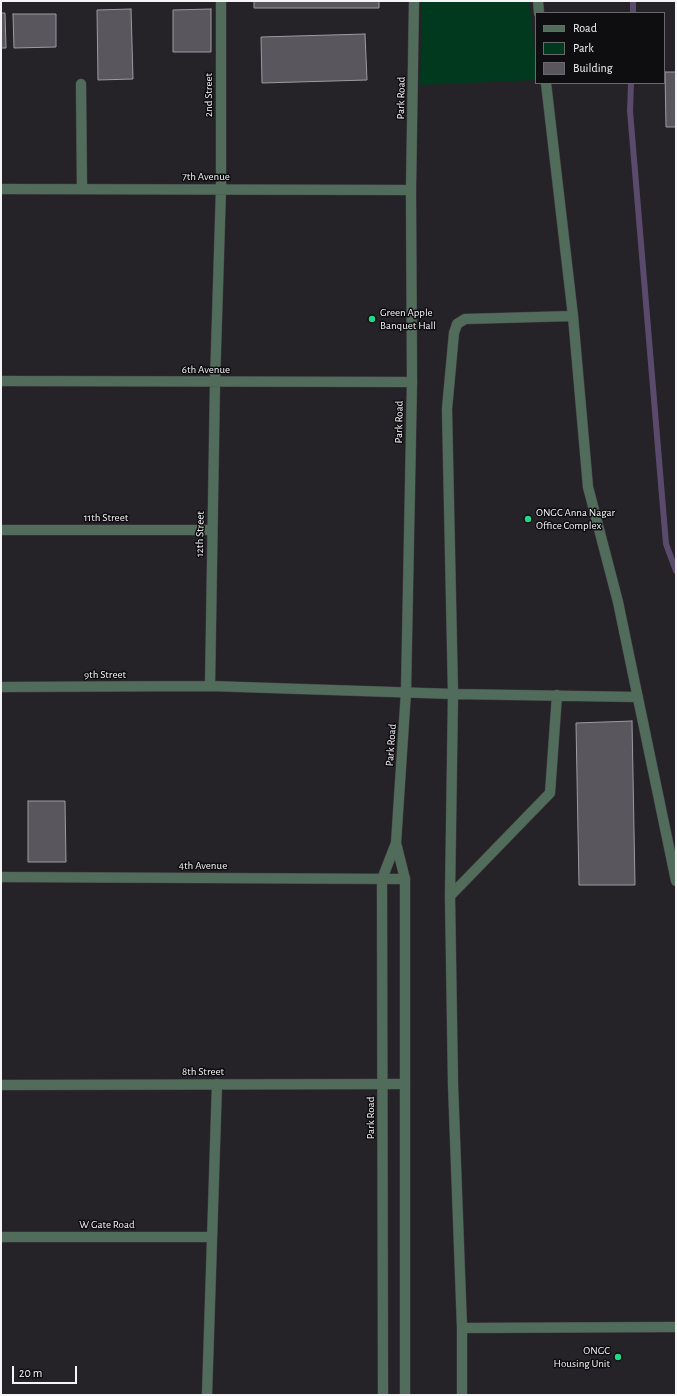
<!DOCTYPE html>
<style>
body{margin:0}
#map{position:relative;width:677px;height:1396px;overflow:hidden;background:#252328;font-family:"Alegreya Sans",sans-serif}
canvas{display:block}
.frame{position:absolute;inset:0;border:2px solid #f5f4f7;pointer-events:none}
.legend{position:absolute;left:535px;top:12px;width:130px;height:72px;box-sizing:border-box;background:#0e0d0f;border:1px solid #6a696c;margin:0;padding:5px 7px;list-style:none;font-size:12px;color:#f5f4f7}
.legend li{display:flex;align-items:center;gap:8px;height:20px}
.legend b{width:20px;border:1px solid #6a696c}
.scale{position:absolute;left:12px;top:1366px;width:65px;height:18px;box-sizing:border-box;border:2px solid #f5f4f7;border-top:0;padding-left:5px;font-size:12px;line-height:14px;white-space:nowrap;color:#f5f4f7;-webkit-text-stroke:3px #0e0d0f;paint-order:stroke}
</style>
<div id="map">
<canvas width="677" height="1396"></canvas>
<div class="frame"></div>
<ul class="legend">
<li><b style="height:5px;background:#526c5b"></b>Road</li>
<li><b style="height:11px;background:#01391f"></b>Park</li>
<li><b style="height:11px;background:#59575d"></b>Building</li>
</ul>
<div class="scale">20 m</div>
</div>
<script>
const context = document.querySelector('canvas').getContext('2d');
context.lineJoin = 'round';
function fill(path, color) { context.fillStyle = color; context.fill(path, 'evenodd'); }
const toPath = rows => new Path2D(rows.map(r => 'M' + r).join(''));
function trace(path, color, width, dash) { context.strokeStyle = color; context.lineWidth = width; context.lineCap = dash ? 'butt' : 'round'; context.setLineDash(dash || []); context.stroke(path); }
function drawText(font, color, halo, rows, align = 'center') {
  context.font = font + ' "Alegreya Sans",sans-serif'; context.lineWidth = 3; context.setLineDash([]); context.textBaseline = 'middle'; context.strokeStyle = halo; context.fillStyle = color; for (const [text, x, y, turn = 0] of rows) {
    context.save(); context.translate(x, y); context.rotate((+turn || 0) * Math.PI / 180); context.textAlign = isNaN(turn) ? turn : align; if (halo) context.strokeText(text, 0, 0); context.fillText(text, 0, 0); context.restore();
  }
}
fill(toPath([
 [422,1,529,1,536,62,536,80,420,85]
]), '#01391f');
trace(toPath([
 [633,13,633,1],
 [631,83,630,111,666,544,676,571]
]), '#5a4a6c', 6);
const building = toPath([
 [254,1,379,1,379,8,254,8,254,1],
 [131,9,133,79,98,80,97,10,131,9],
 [211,9,211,52,173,52,173,10,211,9],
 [1,13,5,13,6,48,1,48,1,13],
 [13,14,56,14,56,47,14,48,13,14],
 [365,34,367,80,262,83,261,37,365,34],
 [665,72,676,72,676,127,666,127,665,72],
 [632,721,635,885,579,885,576,723,632,721],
 [28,801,65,801,66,862,28,862,28,801]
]);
fill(building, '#59575d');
trace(building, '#9d9ba2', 1);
const minor = toPath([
 [538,1,539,13],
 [546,83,573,316,588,487,618,602,676,881],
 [81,84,82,189],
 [1,189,411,190],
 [1,381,412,382],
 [1,530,212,530],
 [210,686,215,382,221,189,221,1],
 [1,687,210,686,453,694,638,697],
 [1,877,405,879],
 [450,896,550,793,557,695],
 [1,1085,405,1084],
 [1,1237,212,1237],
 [462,1328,676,1327],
 [207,1395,217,1084],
 [462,1395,462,1328,453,1084,450,896,453,694,447,409,454,333,457,324,465,319,573,316]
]);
const tertiary = toPath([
 [383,1395,382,879,396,843],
 [405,1395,405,879,396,843,406,692,412,382,411,190,414,1]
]);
trace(minor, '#424045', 11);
trace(tertiary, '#424045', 11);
trace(minor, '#526c5b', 10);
trace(tertiary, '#526c5b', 10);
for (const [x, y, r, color] of [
 [372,319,4,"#21d887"],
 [528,519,4,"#21d887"],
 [618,1357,4,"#21d887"]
]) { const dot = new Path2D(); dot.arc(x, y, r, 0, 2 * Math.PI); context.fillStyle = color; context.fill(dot); trace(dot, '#0e0d0f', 1.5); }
drawText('11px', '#f5f4f7', '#0e0d0f', [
 ["2nd Street",209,95,-90],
 ["Park Road",401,98,-89],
 ["7th Avenue",206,177],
 ["6th Avenue",206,370],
 ["Park Road",399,422,-89],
 ["11th Street",106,518],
 ["12th Street",200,534,-89],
 ["9th Street",105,675],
 ["Park Road",391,745,-86],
 ["4th Avenue",203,866],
 ["8th Street",203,1072],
 ["Park Road",371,1118,-90],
 ["W Gate Road",107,1225]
]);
drawText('11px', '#f5f4f7', '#0e0d0f', [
 ["Green Apple",380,313],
 ["Banquet Hall",380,326],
 ["ONGC Anna Nagar",536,513],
 ["Office Complex",536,526],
 ["ONGC",610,1351,"right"],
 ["Housing Unit",610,1364,"right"]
], 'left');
</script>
